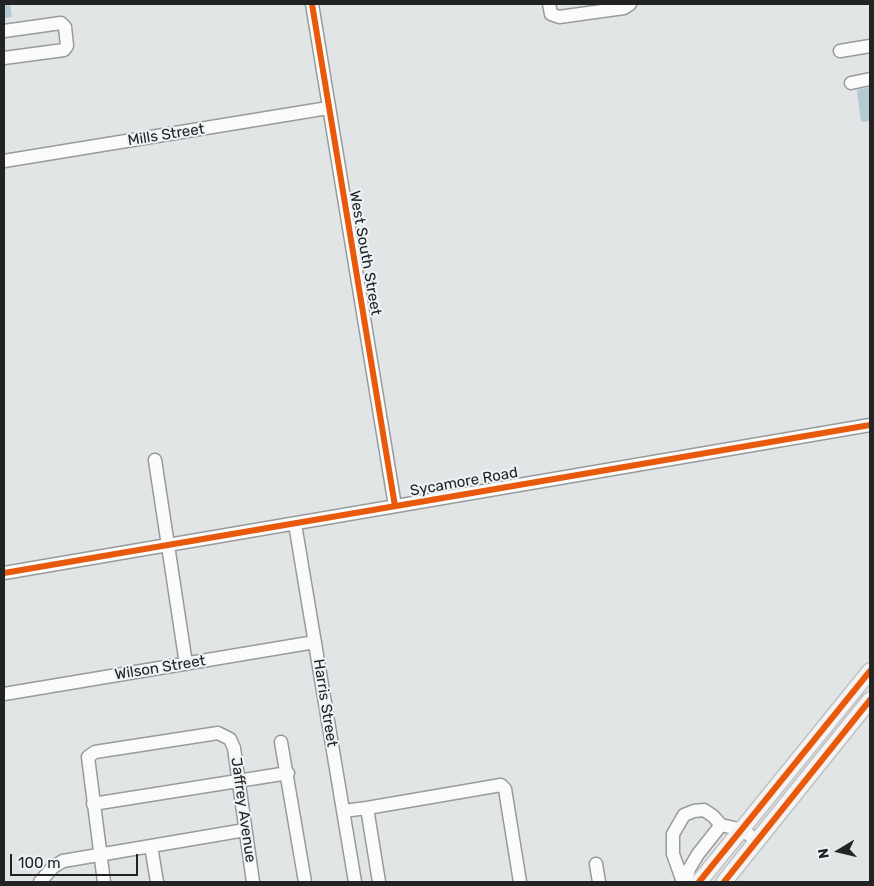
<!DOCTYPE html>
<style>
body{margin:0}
#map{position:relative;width:874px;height:886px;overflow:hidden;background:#e2e5e6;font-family:Rubik,sans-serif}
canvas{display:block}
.frame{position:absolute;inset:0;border:5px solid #212324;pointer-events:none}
.north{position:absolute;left:814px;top:826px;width:50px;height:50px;-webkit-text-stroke:4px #eef3f5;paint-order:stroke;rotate:261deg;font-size:14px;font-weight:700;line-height:20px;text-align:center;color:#212324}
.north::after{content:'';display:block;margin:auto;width:18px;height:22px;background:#212324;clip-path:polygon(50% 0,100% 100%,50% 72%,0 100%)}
.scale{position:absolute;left:10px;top:854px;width:128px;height:22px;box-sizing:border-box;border:2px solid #212324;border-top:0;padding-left:6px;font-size:15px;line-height:18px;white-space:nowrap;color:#212324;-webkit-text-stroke:4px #eef3f5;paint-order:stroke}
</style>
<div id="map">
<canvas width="874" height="886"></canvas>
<div class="frame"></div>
<div class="north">N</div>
<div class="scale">100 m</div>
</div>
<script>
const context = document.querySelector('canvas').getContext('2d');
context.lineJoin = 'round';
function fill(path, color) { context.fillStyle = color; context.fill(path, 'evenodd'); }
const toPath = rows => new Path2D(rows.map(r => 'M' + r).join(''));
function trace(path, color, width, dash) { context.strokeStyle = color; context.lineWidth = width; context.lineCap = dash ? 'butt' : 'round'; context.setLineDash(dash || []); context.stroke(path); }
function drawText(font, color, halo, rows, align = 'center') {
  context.font = font + ' Rubik,sans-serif'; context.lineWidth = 4; context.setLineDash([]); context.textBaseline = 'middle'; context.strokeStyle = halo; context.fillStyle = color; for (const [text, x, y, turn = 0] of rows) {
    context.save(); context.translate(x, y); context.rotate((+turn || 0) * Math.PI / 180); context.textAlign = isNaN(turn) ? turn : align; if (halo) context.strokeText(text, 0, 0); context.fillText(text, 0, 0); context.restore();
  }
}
fill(toPath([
 [4,4,10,4,12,17,4,18],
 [870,87,870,121,861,122,857,90]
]), '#b3cad2');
const minor = toPath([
 [312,4,395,506],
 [549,4,551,14,559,17,624,8,630,4],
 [4,31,61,23,65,27,67,46,64,50,4,58],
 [840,51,870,46],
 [851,83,870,79],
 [4,161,328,108],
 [155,460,186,664],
 [295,524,355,882],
 [4,573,870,425],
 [4,694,315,642],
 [281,742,305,882],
 [93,804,288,773],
 [343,811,367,808],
 [151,846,157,882],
 [596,864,599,882],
 [40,882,53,867,63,861,245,830],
 [104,882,88,757,95,752,218,733,230,739,234,748,253,882],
 [379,882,367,808,501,785,505,789,520,882],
 [683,882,673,854,673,834,684,815,694,811,704,810,713,816,721,825,743,830,757,841],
 [686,882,689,869,698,854,721,825]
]);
const major = toPath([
 [699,882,870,671],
 [724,882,870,700]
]);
trace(minor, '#989b9c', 15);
trace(major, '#c0c1c2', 18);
trace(minor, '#fbfbfb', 12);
trace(major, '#f5f3f3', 15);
trace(toPath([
 [312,4,395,506],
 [4,573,870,425],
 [699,882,870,671],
 [724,882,870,700]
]), '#e8590c', 6);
drawText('15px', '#212324', '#eef3f5', [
 ["Mills Street",166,135,-9],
 ["West South Street",365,253,80],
 ["Sycamore Road",464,482,-10],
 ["Wilson Street",160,668,-9],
 ["Harris Street",325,703,81],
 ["Jaffrey Avenue",243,810,82]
]);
</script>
